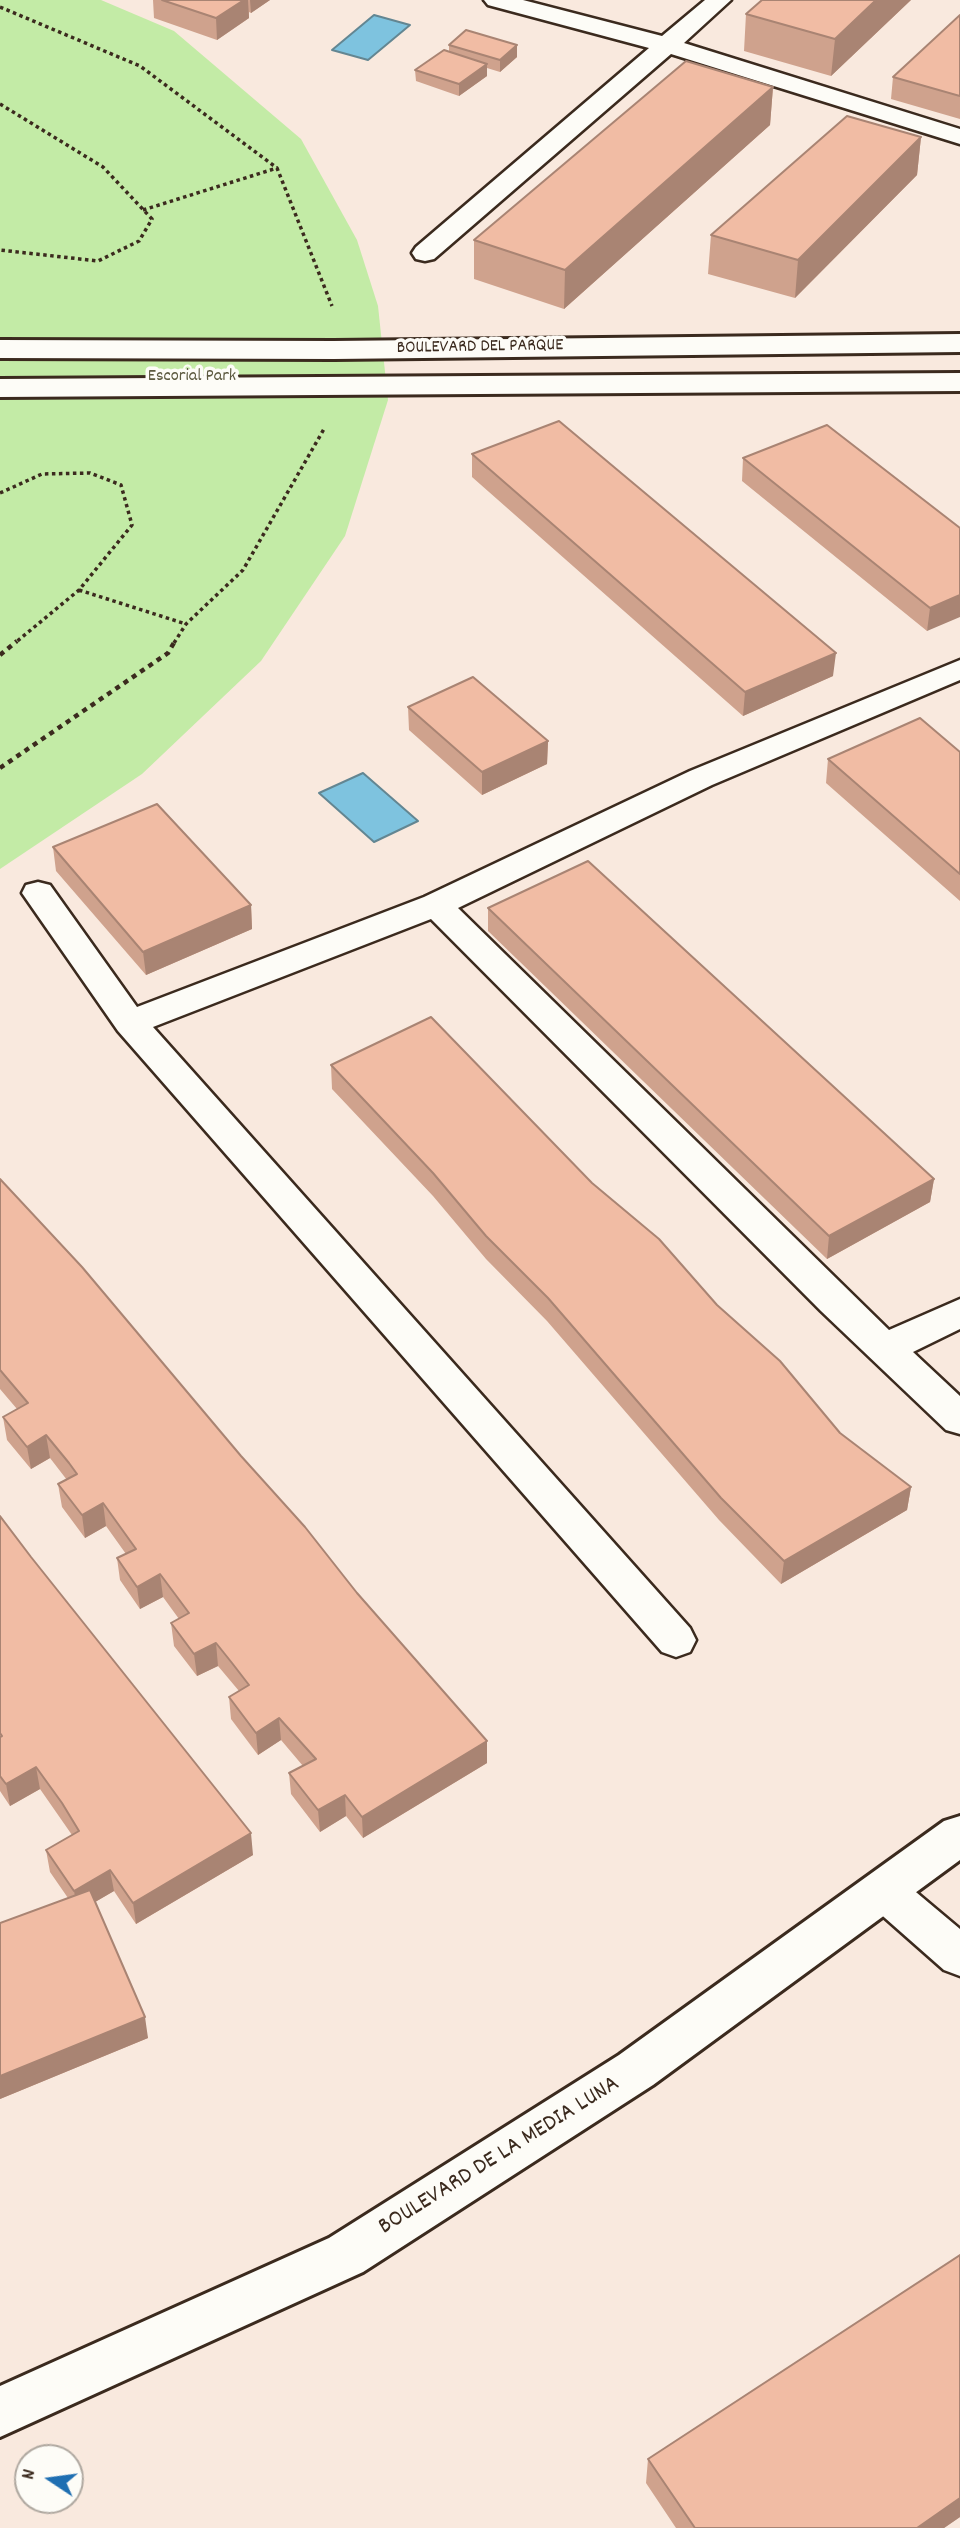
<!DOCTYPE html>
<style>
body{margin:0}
#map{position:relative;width:960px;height:2528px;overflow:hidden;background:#f9e9de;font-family:Dekko,sans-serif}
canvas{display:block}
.north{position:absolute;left:14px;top:2444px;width:70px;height:70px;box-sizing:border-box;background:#fdfcf7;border:2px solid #afa8a0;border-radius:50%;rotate:283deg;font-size:19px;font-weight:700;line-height:28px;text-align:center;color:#3b2a1e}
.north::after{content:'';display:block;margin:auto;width:24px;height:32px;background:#1f6fb2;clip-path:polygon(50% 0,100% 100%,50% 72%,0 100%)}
</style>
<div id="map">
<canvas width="960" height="2528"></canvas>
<div class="north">N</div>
</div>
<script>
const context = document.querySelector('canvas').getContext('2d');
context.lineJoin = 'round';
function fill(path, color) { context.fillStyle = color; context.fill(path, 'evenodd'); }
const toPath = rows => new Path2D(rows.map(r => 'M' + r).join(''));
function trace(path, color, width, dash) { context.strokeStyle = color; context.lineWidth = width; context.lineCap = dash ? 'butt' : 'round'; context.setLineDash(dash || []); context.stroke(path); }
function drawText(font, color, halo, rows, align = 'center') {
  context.font = font + ' Dekko,sans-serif'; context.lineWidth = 7; context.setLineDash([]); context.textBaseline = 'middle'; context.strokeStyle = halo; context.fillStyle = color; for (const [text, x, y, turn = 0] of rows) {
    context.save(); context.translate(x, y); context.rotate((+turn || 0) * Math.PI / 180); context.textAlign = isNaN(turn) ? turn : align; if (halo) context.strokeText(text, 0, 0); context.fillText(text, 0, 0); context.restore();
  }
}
fill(toPath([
 [0,0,101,0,174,31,301,139,357,240,378,306,388,400,345,536,261,661,142,774,0,869]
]), '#c3eba6');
const water = toPath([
 [374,15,410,25,368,60,332,50,374,15],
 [363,773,418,821,374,842,319,793,363,773]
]);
fill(water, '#7ec3df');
trace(water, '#638692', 2);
const service = toPath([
 [484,0,523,0,662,36,705,0,731,0,684,43,960,129,960,144,671,54,434,259,425,261,416,259,412,253,416,247,649,48,488,5,484,0],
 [960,660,960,680,712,785,458,908,889,1330,960,1299,960,1329,913,1352,960,1396,960,1434,946,1430,821,1311,431,919,153,1027,690,1628,696,1640,690,1652,676,1657,662,1652,118,1031,22,893,26,885,38,882,50,885,137,1007,424,897,690,771,960,660],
 [883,1871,898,1877,960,1929,960,1976,944,1970,868,1903,861,1890,868,1877,883,1871]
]);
const minor = toPath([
 [960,334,960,352,334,359,0,358,0,340,334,341,960,334],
 [960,373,960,391,0,397,0,379,960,373]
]);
const tertiary = toPath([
 [960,1816,960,1860,653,2085,363,2272,0,2437,0,2386,329,2238,619,2055,944,1821,960,1816]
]);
trace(service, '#3b2a1e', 5);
trace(minor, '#3b2a1e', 6);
trace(tertiary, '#3b2a1e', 6);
trace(toPath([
 [0,7,140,66,277,168],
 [0,104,103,167,152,219,139,241,98,261,0,250],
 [143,210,277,168,332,306],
 [0,493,42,474,90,473,121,485,132,525,79,590,15,643],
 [79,590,186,624],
 [174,643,186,624,243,570,324,429]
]), '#3b2a1e', 3.5, [3.5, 3.5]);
trace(toPath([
 [0,655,17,641],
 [0,768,168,653,175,641]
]), '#3b2a1e', 4.5, [5, 5]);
fill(service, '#fdfcf7');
fill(minor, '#fdfcf7');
fill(tertiary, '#fdfcf7');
fill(toPath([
 [153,0,270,0,251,13,249,12,249,18,217,40,154,18],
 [911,0,831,76,744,51,746,14],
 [960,15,960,119,891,99,893,77],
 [449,45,517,45,517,57,500,72,487,68,487,76,459,96,416,81,415,70,449,52],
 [773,87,770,125,564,309,474,279,474,240],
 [921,137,917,175,795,298,708,274,711,235],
 [472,454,833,676,743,716,472,477],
 [743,458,960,528,927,631,742,481],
 [408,707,548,741,547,764,482,795,409,730],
 [960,752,960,901,826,783,828,759],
 [53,847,251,905,252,929,146,975,56,871],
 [488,908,934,1179,930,1202,827,1259,488,931],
 [331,1065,592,1183,717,1305,840,1433,911,1487,907,1510,781,1584,719,1520,547,1321,486,1259,433,1196,332,1089],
 [0,1179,487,1763,363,1838,346,1816,320,1832,291,1794,289,1773,303,1766,281,1740,258,1755,231,1719,229,1697,239,1691,218,1666,197,1676,174,1646,171,1623,179,1619,163,1597,140,1609,120,1580,117,1558,126,1554,106,1526,85,1538,62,1507,58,1484,67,1480,50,1458,31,1469,7,1440,3,1417,17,1409,0,1389],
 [0,1516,253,1855,136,1924,114,1891,95,1902,148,2038,0,2099,0,1923,68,1898,50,1872,46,1850,72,1835,40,1789,10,1806,0,1791],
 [648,2459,960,2517,944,2528,676,2528,646,2483]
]), '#cfa28d');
fill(toPath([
 [244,0,248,0,249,18,217,40,216,18],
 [250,0,270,0,251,13],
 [876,0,911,0,831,76,835,39],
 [517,45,517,57,500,72,500,60],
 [487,64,487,76,459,96,459,84],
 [773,87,770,125,564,309,565,270],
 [921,137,917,175,795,298,798,260],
 [960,595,960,617,927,631,930,608],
 [836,653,833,676,743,716,745,692],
 [548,741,547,764,482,795,482,772],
 [251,905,252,929,146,975,143,952],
 [934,1179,930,1202,827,1259,829,1236],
 [46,1435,50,1458,31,1469,27,1447],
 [911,1487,907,1510,781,1584,784,1561],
 [103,1503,106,1526,85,1538,82,1515],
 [160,1574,163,1597,140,1609,137,1587],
 [216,1643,218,1666,197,1676,194,1654],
 [279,1718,281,1740,258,1755,256,1733],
 [487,1741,487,1763,363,1838,362,1817],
 [36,1767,40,1789,10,1806,6,1784],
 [345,1795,346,1816,320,1832,318,1810],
 [251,1833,253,1855,136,1924,133,1903],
 [110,1870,114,1891,78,1912,74,1891],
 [145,2017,148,2038,0,2099,0,2076],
 [960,2498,960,2517,944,2528,917,2528]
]), '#a98473');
const building = toPath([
 [162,0,244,0,216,18,162,0],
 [762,0,876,0,835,39,746,14,762,0],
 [960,15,960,96,893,77,960,15],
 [466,30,517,45,500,60,449,45,466,30],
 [444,50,487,64,459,84,415,70,444,50],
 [686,61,773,87,565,270,474,240,686,61],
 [847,116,921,137,798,260,711,235,847,116],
 [559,421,836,653,745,692,472,454,559,421],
 [827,425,960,528,960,595,930,608,743,458,827,425],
 [473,677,548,741,482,772,408,707,473,677],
 [920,718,960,752,960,874,828,759,920,718],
 [157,804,251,905,143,952,53,847,157,804],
 [588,861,934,1179,829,1236,488,908,588,861],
 [431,1017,592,1183,659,1239,717,1305,780,1361,840,1433,911,1487,784,1561,721,1498,548,1298,486,1236,433,1173,331,1065,431,1017],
 [0,1179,82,1267,241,1456,305,1527,357,1593,487,1741,362,1817,345,1795,318,1810,289,1773,316,1759,279,1718,256,1733,229,1697,249,1685,232,1663,216,1643,194,1654,171,1623,189,1613,160,1574,137,1587,117,1558,136,1549,103,1503,82,1515,58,1484,77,1474,69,1463,46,1435,27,1447,3,1417,28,1403,0,1370,0,1179],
 [0,1516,31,1557,251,1833,133,1903,110,1870,74,1891,46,1850,79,1831,62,1803,36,1767,6,1784,0,1776,0,1737,2,1736,0,1733,0,1516],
 [90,1890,145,2017,0,2076,0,1923,90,1890],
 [960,2255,960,2498,917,2528,695,2528,648,2459,960,2255]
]);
fill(building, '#f1bca4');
trace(building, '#a98473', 2);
drawText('18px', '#3b2a1e', '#fdfcf7', [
 ["BOULEVARD DEL PARQUE",480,348,-1]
]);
drawText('18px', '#5d5a40', '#fdfcf7', [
 ["Escorial Park",192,378]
]);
drawText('24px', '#3b2a1e', '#fdfcf7', [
 ["BOULEVARD DE LA MEDIA LUNA",500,2157,-32]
]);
</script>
